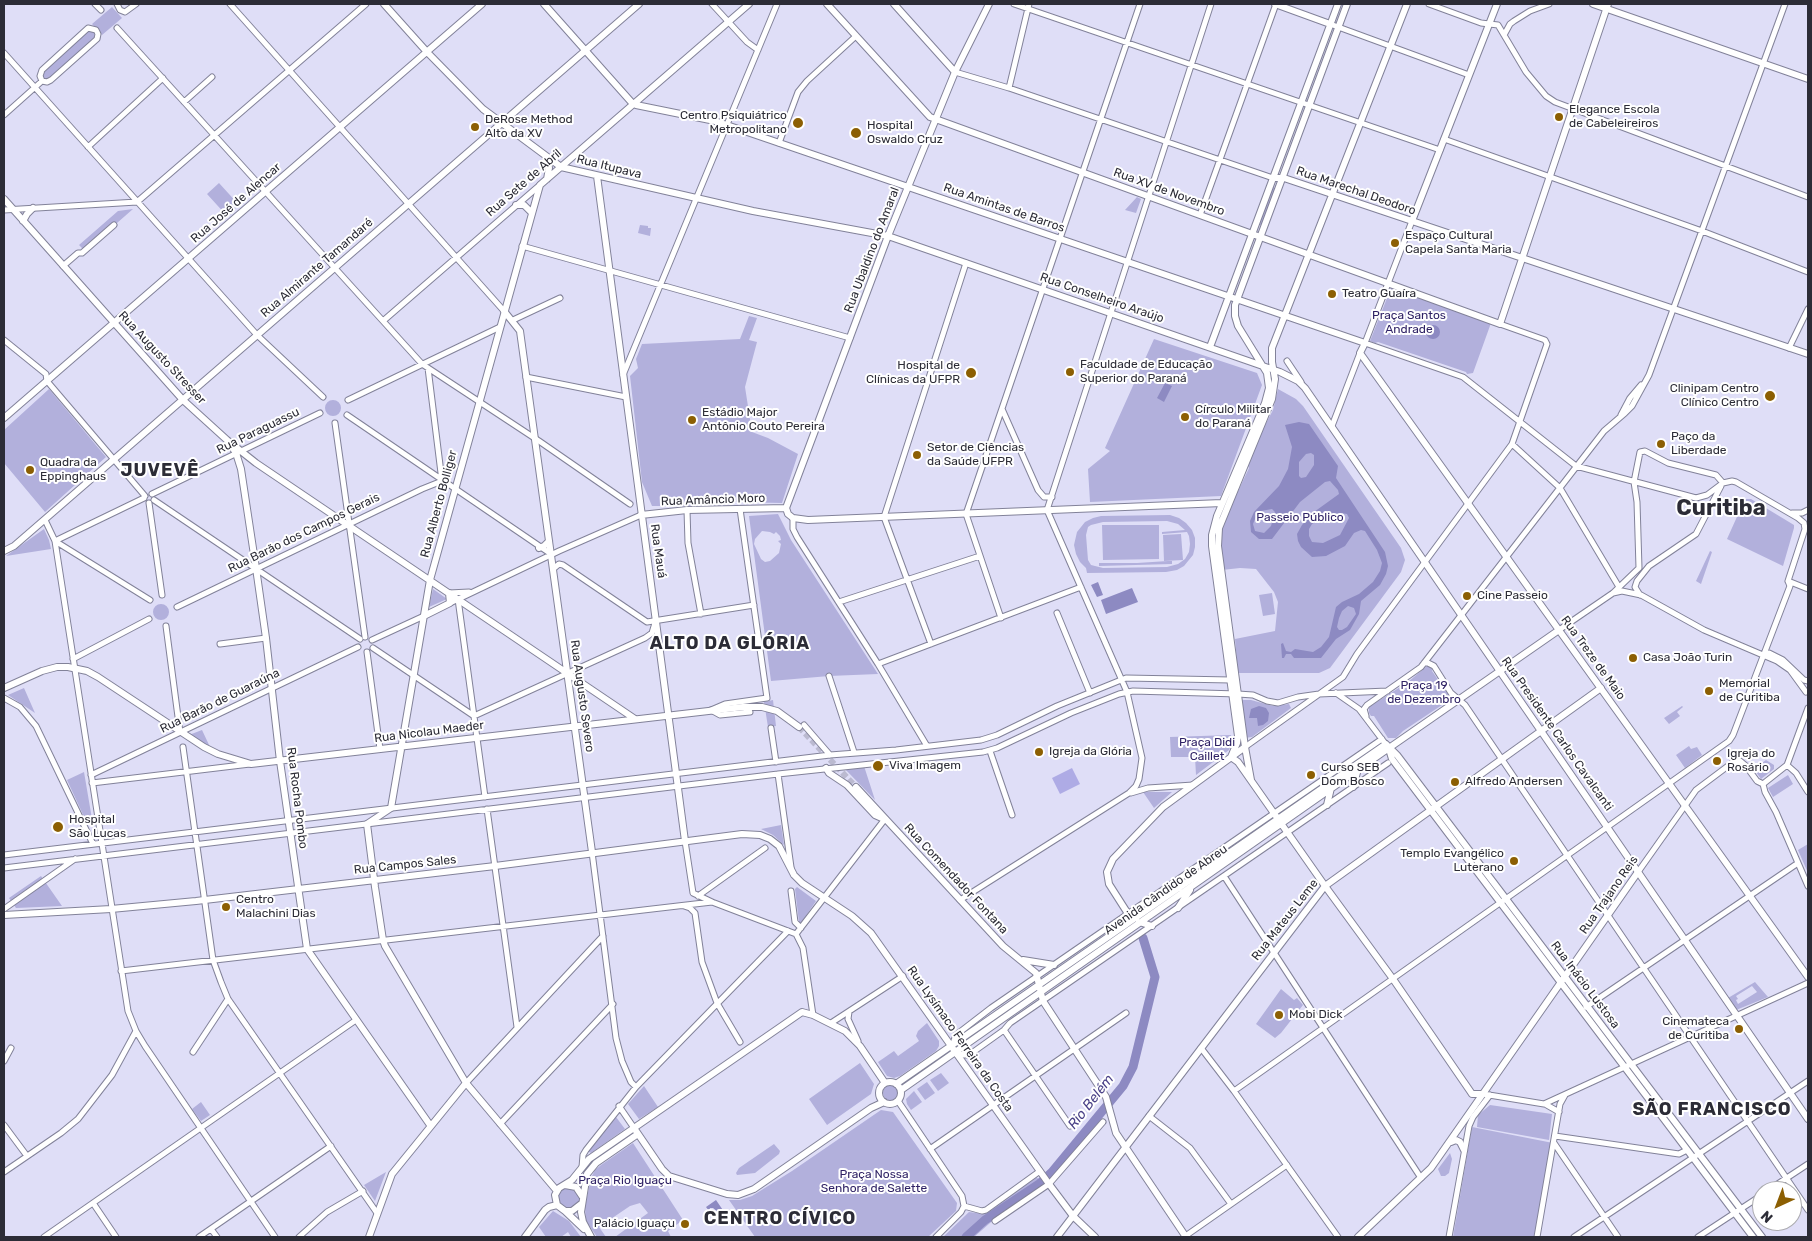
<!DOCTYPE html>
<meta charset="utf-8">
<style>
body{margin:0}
#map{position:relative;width:1812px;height:1241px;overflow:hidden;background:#dfdef7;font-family:Rubik,sans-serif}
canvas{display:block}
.frame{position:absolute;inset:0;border:5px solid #2c2c36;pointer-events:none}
.north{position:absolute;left:1752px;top:1181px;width:50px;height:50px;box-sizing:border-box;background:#fff;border:1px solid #ababaf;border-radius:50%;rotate:223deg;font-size:14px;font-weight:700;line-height:20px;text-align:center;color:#2c2c36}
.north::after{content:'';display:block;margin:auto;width:18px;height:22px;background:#8c5f03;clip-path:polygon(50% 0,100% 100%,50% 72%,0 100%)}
</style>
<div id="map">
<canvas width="1812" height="1241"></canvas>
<div class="frame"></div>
<div class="north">N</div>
</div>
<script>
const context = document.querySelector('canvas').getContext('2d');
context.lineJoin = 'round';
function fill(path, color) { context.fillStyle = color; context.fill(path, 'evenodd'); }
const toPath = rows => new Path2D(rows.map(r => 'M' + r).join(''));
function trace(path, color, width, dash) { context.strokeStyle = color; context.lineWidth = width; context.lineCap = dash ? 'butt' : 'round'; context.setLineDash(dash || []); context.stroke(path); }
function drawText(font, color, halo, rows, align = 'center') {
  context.font = font + ' Rubik,sans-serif'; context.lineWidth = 4; context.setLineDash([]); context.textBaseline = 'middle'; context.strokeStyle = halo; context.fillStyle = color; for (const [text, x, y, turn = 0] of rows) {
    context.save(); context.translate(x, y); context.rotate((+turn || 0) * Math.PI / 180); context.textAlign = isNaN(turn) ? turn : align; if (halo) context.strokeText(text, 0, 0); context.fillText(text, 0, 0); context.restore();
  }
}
fill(toPath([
 [112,7,122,18,102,35,92,24],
 [89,30,95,32,94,38,49,79,43,79,43,71],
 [219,183,239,205,227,216,207,194],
 [1271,186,1277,189,1262,226,1256,223],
 [1137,197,1141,199,1136,213,1125,210],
 [133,209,85,251,79,245,118,211],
 [640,225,648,226,648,228,651,228,650,236,638,233],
 [1391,288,1491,323,1473,373,1467,374,1466,372,1378,342,1375,343,1370,341],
 [749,316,757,318,749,340,757,342,745,387,752,432,768,438,798,454,782,503,734,502,686,506,652,506,642,482,630,376,638,368,636,359,642,344,740,339],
 [1154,339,1257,373,1262,385,1221,496,1090,502,1088,469,1110,451,1105,448],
 [49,389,106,457,45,512,4,463,4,430],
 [1278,389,1296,399,1303,406,1401,548,1405,560,1401,572,1330,668,1319,673,1238,673,1235,639,1275,631,1278,602,1274,592,1256,569,1240,568,1222,570,1220,553,1221,534,1224,521,1249,468,1248,466,1264,427,1273,410],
 '325 408a8 8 0 1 1 16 0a8 8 0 1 1-16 0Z',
 [1745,499,1751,499,1794,525,1794,528,1783,566,1727,539],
 [778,514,791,540,878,674,829,676,771,681,749,516],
 [762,531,770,532,774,534,776,532,780,536,781,540,778,541,781,544,779,553,770,561,765,562,761,559,754,544,755,539],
 [1170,515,1179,518,1186,523,1192,530,1195,538,1195,547,1193,555,1184,566,1177,570,1166,572,1087,573,1086,568,1080,562,1076,554,1074,545,1077,532,1085,522,1093,518,1101,516],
 [1167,521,1178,524,1185,530,1162,532,1162,534,1187,532,1189,536,1190,544,1189,552,1185,559,1178,564,1167,567,1103,568,1091,565,1088,560,1086,535,1088,527,1091,525,1103,522],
 [1102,525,1159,525,1159,559,1103,560],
 [44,529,49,540,51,549,6,556],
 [1181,534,1183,560,1164,561,1163,535],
 [1710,551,1712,552,1701,584,1696,581],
 [1168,561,1172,561,1172,564,1099,566,1099,563,1137,563],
 [433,589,447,599,429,607],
 [1272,593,1275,614,1263,616,1259,595],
 '153 612a8 8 0 1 1 16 0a8 8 0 1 1-16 0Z',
 [1427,666,1433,668,1432,671,1446,691,1451,695,1451,699,1403,731,1396,738,1388,738,1374,716,1371,716,1369,713,1369,707,1408,682],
 [24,688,35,713,8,695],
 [773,700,776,726,768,727,764,702],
 [1241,700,1251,700,1273,706,1289,704,1291,708,1252,737,1245,738],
 [1682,706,1683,707,1677,712,1680,716,1669,724,1664,718],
 [202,730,210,747,189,735],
 [1231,735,1232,743,1229,750,1196,775,1195,757,1171,757,1170,737],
 [1689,746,1691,749,1697,747,1702,755,1685,768,1676,755],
 [1766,760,1774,765,1774,769,1761,779,1754,769],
 [864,766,875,800,844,768],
 [84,772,92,819,86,821,67,780],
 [1788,775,1793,784,1773,797,1768,788],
 [1143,792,1172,792,1154,808],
 [781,825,784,845,773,835,761,829],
 [1808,844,1808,873,1798,850],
 [41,876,62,906,16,908,9,898],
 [797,887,816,901,801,923,799,922,795,889],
 [1755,982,1768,997,1736,1010,1728,998],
 [1752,986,1757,992,1738,1004,1736,1000,1738,999,1736,996],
 [1281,989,1294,1000,1297,998,1303,1005,1281,1033,1275,1038,1256,1024],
 [927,1023,939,1041,939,1046,936,1051,900,1076,894,1078,887,1076,878,1062,894,1051,898,1056,919,1041,916,1036,918,1031],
 [860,1063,874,1084,871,1094,827,1125,809,1099],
 [941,1073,949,1083,938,1091,930,1080],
 [927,1082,935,1093,925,1100,917,1089],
 '883 1093a8 8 0 1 1 16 0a8 8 0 1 1-16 0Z',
 [644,1086,658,1107,639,1119,628,1104],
 [914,1091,922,1102,911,1110,907,1104,906,1099],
 [201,1102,210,1115,201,1121,192,1109],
 [1490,1105,1552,1114,1549,1140,1477,1127,1478,1115],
 [881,1110,893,1112,957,1203,956,1211,928,1237,755,1237,729,1200,740,1200,752,1196,792,1171],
 [616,1117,625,1129,591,1153,589,1152,589,1150],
 [1472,1127,1553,1143,1534,1237,1453,1237],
 [633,1143,683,1220,668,1231,671,1237,615,1237,648,1213,640,1203,630,1206,599,1227,606,1237,597,1237,586,1221,585,1207,591,1178,595,1170,601,1165],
 [774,1144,780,1151,779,1154,755,1173,737,1175,736,1173,739,1168],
 [1450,1153,1452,1159,1449,1173,1445,1176,1441,1176,1438,1169],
 [386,1172,375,1201,364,1185],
 [1036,1176,1042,1184,990,1223,974,1237,943,1237,969,1212,984,1214],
 '558 1198a11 11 0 1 1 22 0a11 11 0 1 1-22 0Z',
 [553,1211,569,1221,581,1237,571,1237,568,1232,561,1237,546,1237,539,1227]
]), '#b2b0dc');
fill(toPath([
 [1072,768,1080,784,1060,794,1052,778]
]), '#aeabe5');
fill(toPath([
 '1426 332a7 7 0 1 1 14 0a7 7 0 1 1-14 0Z',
 [1165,383,1172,386,1164,402,1157,398],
 [1299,422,1309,424,1338,466,1336,478,1385,552,1388,566,1386,574,1380,585,1361,601,1359,614,1350,630,1336,639,1321,658,1294,658,1291,654,1286,654,1284,658,1282,658,1281,644,1283,643,1286,651,1291,652,1295,649,1313,652,1321,647,1329,637,1336,607,1342,602,1359,594,1373,582,1380,571,1382,563,1377,550,1365,531,1361,530,1354,533,1345,546,1326,556,1312,557,1301,547,1298,541,1297,534,1302,525,1314,512,1339,494,1338,490,1330,481,1325,482,1300,502,1272,539,1259,539,1251,532,1250,521,1254,512,1279,486,1288,469,1292,447,1285,425],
 [1311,453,1314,455,1314,465,1306,477,1301,478,1299,476,1299,462,1306,454],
 [1272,509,1275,512,1271,526,1264,533,1255,531,1253,524,1257,514,1261,511],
 [1341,513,1347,514,1349,518,1340,535,1323,543,1312,542,1309,536,1309,529,1312,524,1317,521],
 [1348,606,1354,608,1356,614,1347,627,1342,630,1339,630,1337,627,1339,618,1342,611],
 [1098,582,1103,595,1097,597,1091,585],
 [1132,588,1138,602,1106,614,1101,600],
 [1259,706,1266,708,1269,713,1268,721,1263,725,1258,726,1257,718,1249,718,1251,709],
 [716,1200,729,1219,719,1226,716,1221,720,1219,719,1213,713,1208,710,1208,709,1211,706,1207]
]), '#8d8ac2');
trace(toPath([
 [966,1237,985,1220,1039,1184,1052,1172,1123,1086,1133,1067,1155,977,1143,938]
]), '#8d8ac2', 9);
trace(toPath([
 [799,727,856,787]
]), '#bbbad0', 6, [6, 3]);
const minor = toPath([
 [95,4,101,10],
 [117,4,120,10,125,12,136,4],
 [230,4,504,311],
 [712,4,747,42,758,50],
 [1014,4,1440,150],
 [1429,4,1481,23,1498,25,1526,72,1546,96,1555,102,1808,197],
 [1330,24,1469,75],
 [117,28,422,364,539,441,630,504],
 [1504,35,1510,24,1514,21,1530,11,1549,4],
 [4,53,257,335,323,397],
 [955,72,1009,88,1273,178],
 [1009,88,1029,4],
 [184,102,212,77],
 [4,115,42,81,47,82,51,80,97,39,98,34,96,30,88,28,42,70,40,76,42,81],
 [1444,139,1702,231,1808,272],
 [779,143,798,92,807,81,856,36],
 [88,147,163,78],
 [4,210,137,202,366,4],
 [1200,215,1276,4],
 [1412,221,1365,343,1463,377,1576,466,1696,498,1707,495,1723,483,1732,481,1736,482,1798,518,1804,523,1805,529],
 [522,246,850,338],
 [63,266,78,253,82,253,114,225],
 [513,320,560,298],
 [383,321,540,185],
 [4,340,46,374,47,381,145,496],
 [1789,348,1808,309],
 [1287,361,1301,382],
 [623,375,777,4],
 [526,377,626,397],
 [348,400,500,327],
 [1002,409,1038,490,1044,497,1052,497],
 [347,415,551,554],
 [1621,415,1630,398,1641,385],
 [335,423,365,637],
 [1332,426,1360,353],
 [1512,444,1560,488,1619,587],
 [152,494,320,413],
 [154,500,360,639],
 [149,503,162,595],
 [687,510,688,543,701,614],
 [1792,513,1802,513,1808,510],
 [793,518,793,529,797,537,878,664,927,746],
 [45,520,55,541,128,1011,136,1031,145,1046,275,1237],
 [55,541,150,600],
 [55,541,144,498],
 [553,569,559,564,563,565,647,622,754,605],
 [1788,581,1808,589],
 [449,593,469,592],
 [1613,593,1622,591,1641,595,1704,630,1777,661,1790,670,1806,692],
 [1640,595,1635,587,1637,581,1649,566,1696,534,1721,486],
 [458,599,485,797],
 [839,602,980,556],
 [450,603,559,551,641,515],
 [177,607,422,489,442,481,428,368],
 [1057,613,1090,693],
 [1001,618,966,514,1140,4],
 [166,626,180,732],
 [1559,630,1613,593,1639,568,1637,502,1634,482,1640,452,1645,451,1668,463,1716,475,1723,483],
 [372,640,424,616],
 [220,644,266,638],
 [931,644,884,517,966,263],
 [373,648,474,716],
 [367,652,380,749],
 [1764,655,1769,653,1783,660,1804,680,1808,681],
 [73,659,149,619],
 [1424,663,1428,663,1434,666,1451,693,1465,705,1808,1210],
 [878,664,1081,587],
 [829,676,854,752],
 [1336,693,1359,709,1384,742],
 [4,698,20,707,36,726,93,844],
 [711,710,725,704,767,698,740,509],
 [711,710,720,715,750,712],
 [474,716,645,638,652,633,655,623],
 [1366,716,1364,709,1367,705,1421,667,1604,431,1625,413,1632,406,1649,375,1785,4],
 [804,725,830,755],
 [771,728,776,762],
 [183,747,213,960,221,982,228,999,377,1213],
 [1245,747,1343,677,1357,654,1512,444,1547,344,1545,340,1500,324],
 [990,751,1012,815],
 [1787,765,1796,773,1808,792],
 [778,774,791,867],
 [91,775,358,647],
 [92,783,250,764],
 [1763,784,1765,792,1776,812,1808,886],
 [1763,784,1787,765,1808,708],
 [1131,793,1148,788,1193,785],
 [487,809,517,1027],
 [685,841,693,893,712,902,796,934],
 [592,852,616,1038,622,1061,631,1082,636,1087],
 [4,855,830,755,896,750,981,740,997,735,1057,706,1126,678,1231,680],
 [4,868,778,774,983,752,997,748,1071,713,1119,694,1133,691,1238,694,1253,695,1267,701,1278,703,1298,697,1319,694,1387,691],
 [1638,872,1696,790,1732,763,1740,761,1746,766,1757,781,1763,784],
 [1224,876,1421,1178],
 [791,891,795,922,801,928],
 [698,896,765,848],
 [960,900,1129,793,1136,786,1139,779,1142,758,1127,692,1047,510,1211,4],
 [684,906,690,908,695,913,702,962,717,1003,740,1042],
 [4,909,75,859],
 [796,934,885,819],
 [796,934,803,948,813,1015],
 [121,971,712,902],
 [1586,1007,1798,863],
 [849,1012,848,1019,858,1041],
 [831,1023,903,976],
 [1004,1030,1070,1126],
 [952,1046,956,1035,991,1008,1382,739],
 [1201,1048,1234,1091,1338,1237],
 [193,1052,228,999],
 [957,1052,963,1055,969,1055,1004,1030,1010,1023,1388,763],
 [4,1061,11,1048],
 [466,1083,603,936],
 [1234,1091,1729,741,1733,735,1790,586,1788,581,1805,529],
 [1483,1094,1544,1104,1808,983],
 [898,1101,962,1196,964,1206],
 [1545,1104,1559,1112],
 [619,1106,634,1128],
 [1149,1116,1190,1148,1231,1204],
 [500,1124,613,1004],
 [4,1125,27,1156],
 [1555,1136,1679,1154,1687,1150],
 [1554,1143,1618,1237],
 [930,1149,1126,1013],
 [582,1167,583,1155,586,1150,636,1087,788,931],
 [4,1172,61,1133,78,1119,112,1075,136,1031],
 [1767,1191,1808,1164],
 [93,1203,116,1237],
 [964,1206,982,1211,986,1210,1040,1171],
 [995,1221,1049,1184,1103,1122],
 [211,1229,217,1237],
 [44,1237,356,1020],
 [199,1237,331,1146],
 [299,1237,327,1212,363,1191],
 [936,1237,961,1212,964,1206],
 [1184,1237,1287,1165],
 [1449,1237,1469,1126,1473,1117,1490,1095],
 [1537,1237,1560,1104,1565,1095],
 [1574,1237,1808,1081],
 [1698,1237,1762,1195]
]);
const major = toPath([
 [384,4,427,52,483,109,561,167,753,211,888,236,1280,372,1298,381,1305,388,1808,1119],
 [544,4,633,104,636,105,715,121,1365,343,1360,353,1808,977],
 [827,4,930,117,1500,324,1608,4],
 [894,4,955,72],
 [1275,4,1330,24],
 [1593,4,1808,79],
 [546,156,549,168,547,179],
 [597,176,685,841],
 [1273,178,1284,178,1808,354],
 [4,199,183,400,227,440,256,463,635,719],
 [516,205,524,205,532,213],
 [23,221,27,214,33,208],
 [1412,221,1497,4],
 [504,311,520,331,592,852],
 [1210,347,1338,4],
 [4,418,482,4],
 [232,447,236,453,241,469,256,568,266,638,280,761,307,949,430,1125],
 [786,508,888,236,955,72,989,4],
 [786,508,788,514,793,518,808,520,1222,503],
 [641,515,687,510,786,508],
 [539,548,544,546,549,541],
 [4,551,14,546,639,4],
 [424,616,450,603,449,593],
 [4,688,42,671,57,667,68,667,87,671,98,677,204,747,218,754,251,764,743,707,762,707,777,711,799,727],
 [1389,749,1392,759,1753,1237],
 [1231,757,1237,743,1238,736,1212,546,1212,535,1217,516,1265,403,1269,388,1267,373,1238,326,1235,316,1235,305,1347,4],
 [1231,757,1238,762,1325,886,1393,979,1470,1091,1472,1094,1483,1094],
 [826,768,829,773,847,785,875,815,884,819],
 [1251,780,1245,747,1218,546,1219,528,1272,399,1275,379,1272,362,1272,348,1407,4],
 [856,787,1003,946,1036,973,1043,1001,1106,1097,1116,1133,1186,1237],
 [1353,787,1358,769],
 [1327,805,1331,788],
 [1168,887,1179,888],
 [1178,908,1190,890],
 [4,915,111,909,196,901,495,866,742,834,760,835,770,839,779,846,794,875,802,883,852,916,871,933,1049,1184,1073,1216,1095,1237],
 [1132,920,1109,884,1107,872,1113,859,1163,807,1245,747],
 [1139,922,1152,926],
 [1023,960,1054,965],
 '879 1093a11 11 0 1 1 22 0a11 11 0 1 1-22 0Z',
 [896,1084,1386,744,1397,755,1762,1237],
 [901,1090,1389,748,1559,630],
 [634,1128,662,1169,669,1176,727,1194,738,1195,754,1189,871,1108,884,1102],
 [1451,1142,1456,1140,1460,1142,1464,1150],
 [565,1185,576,1187,582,1196],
 [557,1191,466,1083,385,946,383,940,375,887,367,824,391,808,430,580,540,185,749,4],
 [581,1204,572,1211,565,1211,557,1205,555,1195,559,1188,572,1180,589,1159,802,1012,813,1015,845,1031,860,1046,885,1083],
 [565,1211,584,1229],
 [369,1237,392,1174,466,1083],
 [525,1237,545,1210,549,1207,557,1205],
 [591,1237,583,1222,581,1212,587,1174,596,1163,638,1134],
 [1057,1237,1325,886,1601,688],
 [1358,1237,1431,1168,1638,872]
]);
trace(minor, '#828299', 7);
trace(major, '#828299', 8);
trace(minor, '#fff', 5);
trace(major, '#fff', 6);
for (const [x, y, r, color] of [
 [1559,117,5,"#8c5f03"],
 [798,123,6,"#8c5f03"],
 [475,127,5,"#8c5f03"],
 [856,133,6,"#8c5f03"],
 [1395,243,5,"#8c5f03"],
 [1332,294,5,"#8c5f03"],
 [1070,372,5,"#8c5f03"],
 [971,373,6,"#8c5f03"],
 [1770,396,6,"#8c5f03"],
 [1185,417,5,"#8c5f03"],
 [692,420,5,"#8c5f03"],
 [1661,444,5,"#8c5f03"],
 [917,455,5,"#8c5f03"],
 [30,470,5,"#8c5f03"],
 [1467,596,5,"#8c5f03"],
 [1633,658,5,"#8c5f03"],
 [1709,691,5,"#8c5f03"],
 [1039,752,5,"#8c5f03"],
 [1717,761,5,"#8c5f03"],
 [878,766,6,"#8c5f03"],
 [1311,775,5,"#8c5f03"],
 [1455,782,5,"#8c5f03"],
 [58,827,6,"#8c5f03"],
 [1514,861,5,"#8c5f03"],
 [226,907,5,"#8c5f03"],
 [1279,1015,5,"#8c5f03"],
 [1739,1029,5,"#8c5f03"],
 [685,1224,5,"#8c5f03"]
]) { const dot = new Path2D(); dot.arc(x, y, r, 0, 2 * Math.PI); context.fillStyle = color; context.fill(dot); trace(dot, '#fff', 2); }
drawText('12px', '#2c2c36', '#fff', [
 ["Elegance Escola",1569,110],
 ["de Cabeleireiros",1569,124],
 ["Centro Psiquiátrico",787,116,"right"],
 ["Metropolitano",787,130,"right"],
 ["DeRose Method",485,120],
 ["Alto da XV",485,134],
 ["Hospital",867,126],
 ["Oswaldo Cruz",867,140],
 ["Espaço Cultural",1405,236],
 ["Capela Santa Maria",1405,250],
 ["Teatro Guaíra",1342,294],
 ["Faculdade de Educação",1080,365],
 ["Superior do Paraná",1080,379],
 ["Hospital de",960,366,"right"],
 ["Clínicas da UFPR",960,380,"right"],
 ["Clinipam Centro",1759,389,"right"],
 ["Clínico Centro",1759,403,"right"],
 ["Círculo Militar",1195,410],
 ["do Paraná",1195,424],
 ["Estádio Major",702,413],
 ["Antônio Couto Pereira",702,427],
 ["Paço da",1671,437],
 ["Liberdade",1671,451],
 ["Setor de Ciências",927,448],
 ["da Saúde UFPR",927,462],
 ["Quadra da",40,463],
 ["Eppinghaus",40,477],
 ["Cine Passeio",1477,596],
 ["Casa João Turin",1643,658],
 ["Memorial",1719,684],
 ["de Curitiba",1719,698],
 ["Igreja da Glória",1049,752],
 ["Igreja do",1727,754],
 ["Rosário",1727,768],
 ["Viva Imagem",889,766],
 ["Curso SEB",1321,768],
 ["Dom Bosco",1321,782],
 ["Alfredo Andersen",1465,782],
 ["Hospital",69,820],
 ["São Lucas",69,834],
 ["Templo Evangélico",1504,854,"right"],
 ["Luterano",1504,868,"right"],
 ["Centro",236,900],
 ["Malachini Dias",236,914],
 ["Mobi Dick",1289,1015],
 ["Cinemateca",1729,1022,"right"],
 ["de Curitiba",1729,1036,"right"],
 ["Palácio Iguaçu",675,1224,"right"]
], 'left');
drawText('12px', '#2c2c36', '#fff', [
 ["Rua Itupava",609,167,14],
 ["Rua Sete de Abril",524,183,-41],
 ["Rua Marechal Deodoro",1356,191,19],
 ["Rua XV de Novembro",1169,192,20],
 ["Rua José de Alencar",236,203,-41],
 ["Rua Amintas de Barros",1004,208,19],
 ["Rua Ubaldino do Amaral",872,250,-69],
 ["Rua Almirante Tamandaré",317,268,-41],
 ["Rua Conselheiro Araújo",1102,298,19],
 ["Rua Augusto Stresser",162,358,47],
 ["Rua Paraguassu",258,431,-26],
 ["Rua Amâncio Moro",713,500,-2],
 ["Rua Alberto Bolliger",439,504,-75],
 ["Rua Barão dos Campos Gerais",304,533,-26],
 ["Rua Mauá",658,551,82],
 ["Rua Treze de Maio",1593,658,54],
 ["Rua Augusto Severo",582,696,82],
 ["Rua Barão de Guaraúna",220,701,-26],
 ["Rua Nicolau Maeder",429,732,-7],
 ["Rua Presidente Carlos Cavalcanti",1557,734,55],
 ["Rua Rocha Pombo",297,798,83],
 ["Rua Campos Sales",405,865,-6],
 ["Rua Comendador Fontana",956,879,47],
 ["Avenida Cândido de Abreu",1166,890,-35],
 ["Rua Trajano Reis",1609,895,-55],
 ["Rua Mateus Leme",1285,920,-52],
 ["Rua Inácio Lustosa",1585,985,53],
 ["Rua Lysímaco Ferreira da Costa",960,1039,55]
]);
drawText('12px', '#2f2265', '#fff', [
 ["Praça Santos",1409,316],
 ["Andrade",1409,330],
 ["Passeio Público",1300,518],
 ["Praça 19",1424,686],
 ["de Dezembro",1424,700],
 ["Praça Didi",1207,743],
 ["Caillet",1207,757],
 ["Praça Nossa",874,1175],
 ["Senhora de Salette",874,1189],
 ["Praça Rio Iguaçu",625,1181]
]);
drawText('italic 14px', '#4a4187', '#fff', [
 ["Rio Belém",1091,1102,-52]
]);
context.letterSpacing = '1px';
drawText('bold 18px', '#2c2c36', '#fff', [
 ["JUVEVÊ",160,471],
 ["ALTO DA GLÓRIA",730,644],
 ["SÃO FRANCISCO",1712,1110],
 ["CENTRO CÍVICO",780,1219]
]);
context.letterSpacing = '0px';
drawText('bold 22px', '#2c2c36', '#fff', [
 ["Curitiba",1721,509]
]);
</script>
